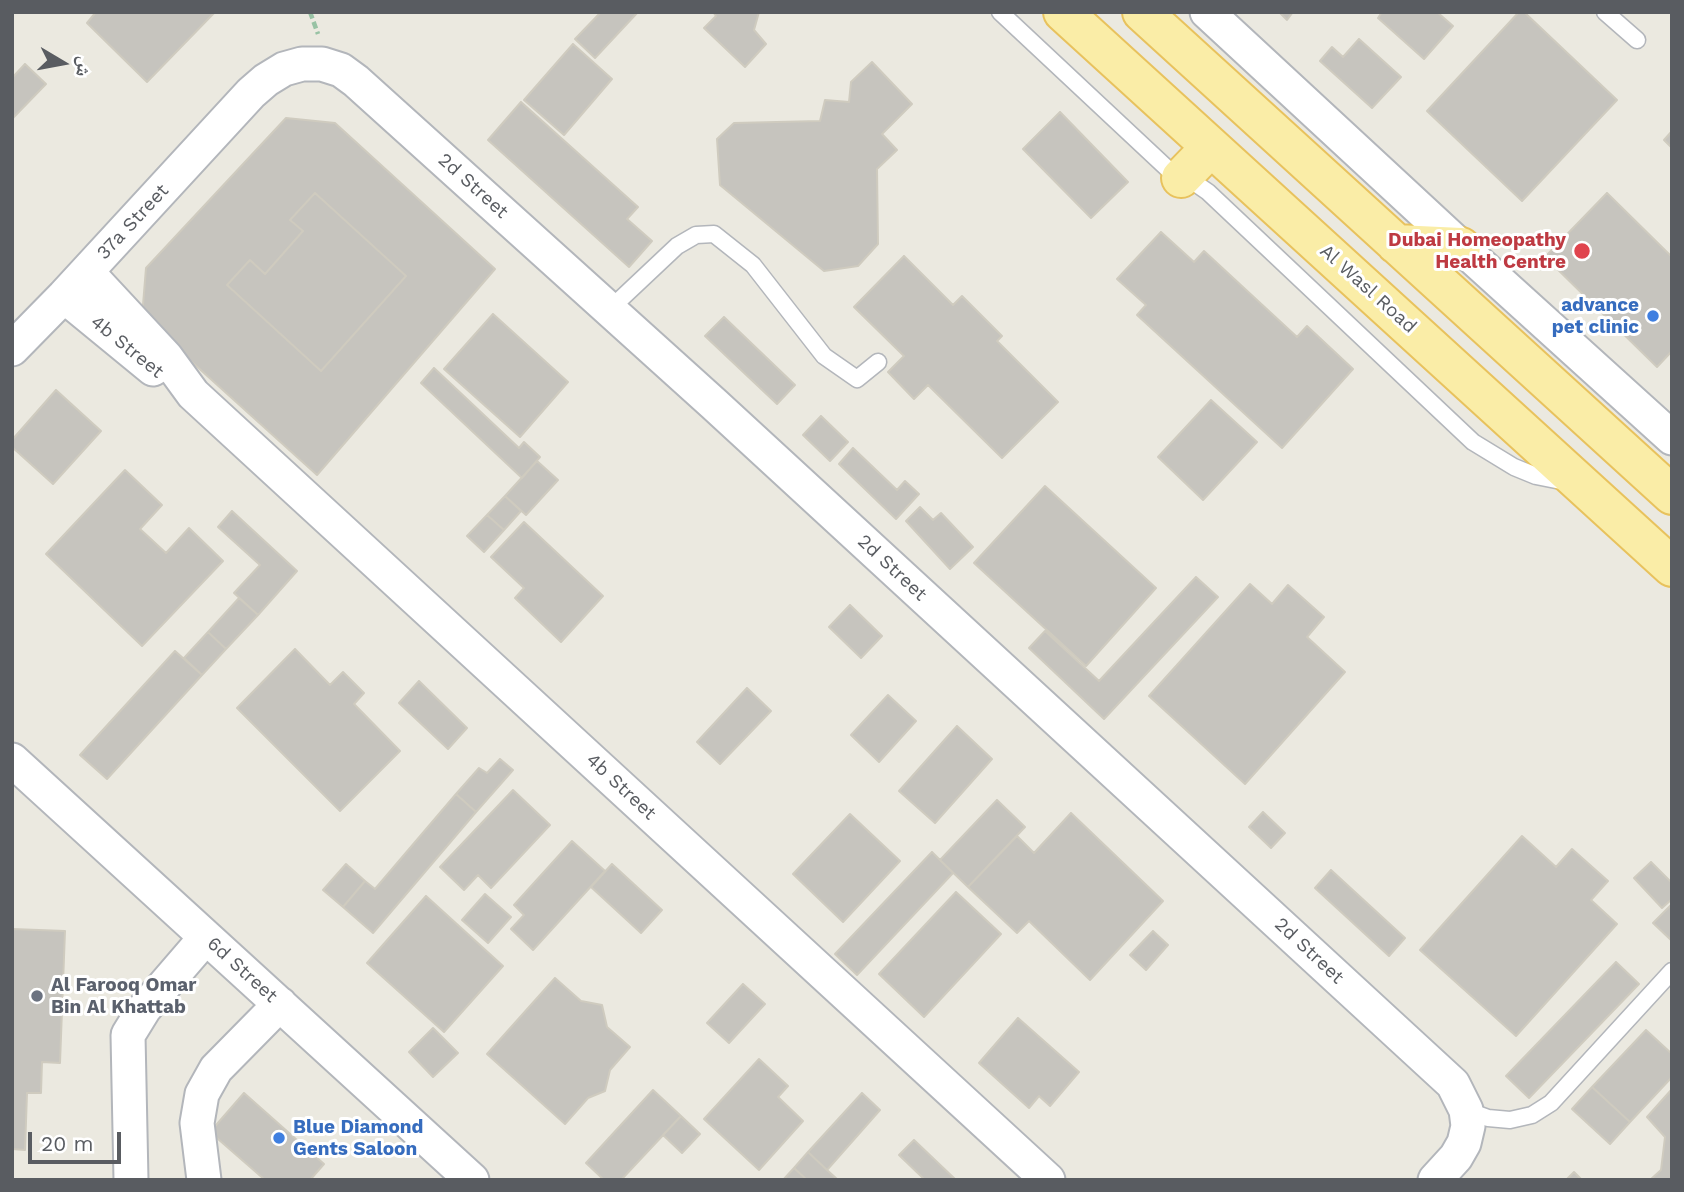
<!DOCTYPE html>
<meta charset="utf-8">
<style>
body{margin:0}
#map{position:relative;width:1684px;height:1192px;overflow:hidden;background:#ebe9e0;font-family:"Work Sans","Noto Naskh Arabic",sans-serif}
canvas{display:block}
.frame{position:absolute;inset:0;border:14px solid #595c61;pointer-events:none}
.north{position:absolute;left:28px;top:28px;width:70px;height:70px;-webkit-text-stroke:5px #fff;paint-order:stroke;rotate:100deg;font-size:19px;font-weight:700;line-height:28px;text-align:center;color:#595c61}
.north::after{content:'';display:block;margin:auto;width:24px;height:32px;background:#595c61;clip-path:polygon(50% 0,100% 100%,50% 72%,0 100%)}
.scale{position:absolute;left:28px;top:1132px;width:93px;height:32px;box-sizing:border-box;border:4px solid #595c61;border-top:0;padding-left:9px;font-size:21px;line-height:24px;white-space:nowrap;color:#595c61;-webkit-text-stroke:5px #fff;paint-order:stroke}
</style>
<div id="map">
<canvas width="1684" height="1192"></canvas>
<div class="frame"></div>
<div class="north">ش</div>
<div class="scale">20 m</div>
</div>
<script>
const context = document.querySelector('canvas').getContext('2d');
context.lineJoin = 'round';
function fill(path, color) { context.fillStyle = color; context.fill(path, 'evenodd'); }
const toPath = rows => new Path2D(rows.map(r => 'M' + r).join(''));
function trace(path, color, width, dash) { context.strokeStyle = color; context.lineWidth = width; context.lineCap = dash ? 'butt' : 'round'; context.setLineDash(dash || []); context.stroke(path); }
function drawText(font, color, halo, rows, align = 'center') {
  context.font = font + ' "Work Sans",sans-serif'; context.lineWidth = 6; context.setLineDash([]); context.textBaseline = 'middle'; context.strokeStyle = halo; context.fillStyle = color; for (const [text, x, y, turn = 0] of rows) {
    context.save(); context.translate(x, y); context.rotate((+turn || 0) * Math.PI / 180); context.textAlign = isNaN(turn) ? turn : align; if (halo) context.strokeText(text, 0, 0); context.fillText(text, 0, 0); context.restore();
  }
}
const building = toPath([
 [96,12,215,12,147,82,87,23,96,12],
 [601,12,638,12,595,58,575,39,601,12],
 [713,12,759,12,754,30,766,44,745,67,704,28,716,16,713,12],
 [1279,12,1293,12,1287,20,1279,12],
 [1382,12,1437,12,1453,26,1424,59,1378,18,1382,12],
 [1519,12,1524,12,1617,100,1522,201,1427,111,1519,12],
 [1359,39,1401,77,1372,108,1320,61,1332,47,1343,57,1359,39],
 [573,44,612,79,564,135,524,100,573,44],
 [872,62,912,104,882,134,897,150,877,169,878,244,858,266,824,271,720,185,717,139,734,123,820,121,825,100,849,102,851,82,872,62],
 [25,64,46,84,12,119,12,78,25,64],
 [521,102,638,207,627,219,652,241,629,267,488,140,521,102],
 [1060,112,1128,182,1091,218,1023,149,1060,112],
 [286,118,335,123,495,269,317,475,142,317,146,268,286,118],
 [315,193,406,276,321,371,227,285,250,260,265,274,303,231,290,220,315,193],
 [1672,131,1672,148,1664,140,1672,131],
 [315,193,406,276,321,371,227,285,250,260,265,274,303,231,290,220,315,193],
 [1607,193,1672,257,1672,351,1657,367,1545,257,1607,193],
 [1161,232,1194,262,1204,251,1297,337,1307,326,1353,369,1282,448,1137,315,1146,305,1117,279,1161,232],
 [904,256,953,305,962,296,1002,336,997,341,1058,402,1002,458,928,385,914,399,888,372,904,356,854,307,904,256],
 [493,314,568,382,520,437,444,369,493,314],
 [724,317,795,385,777,404,705,336,724,317],
 [434,368,519,448,524,442,540,457,522,478,421,383,434,368],
 [56,390,101,431,53,484,12,447,12,440,56,390],
 [1211,400,1257,442,1203,500,1158,457,1211,400],
 [821,416,848,442,830,461,803,435,821,416],
 [853,448,897,490,905,481,919,494,896,519,839,464,853,448],
 [537,461,558,480,526,515,505,496,537,461],
 [125,470,162,505,140,529,166,553,189,528,223,561,142,646,46,554,125,470],
 [1045,486,1156,588,1086,666,974,563,1045,486],
 [505,496,521,511,504,530,487,515,505,496],
 [920,507,933,520,941,513,973,547,950,569,906,521,920,507],
 [232,511,297,571,258,615,234,593,260,565,218,527,232,511],
 [487,515,504,530,484,552,467,536,487,515],
 [524,522,603,596,561,642,515,598,524,588,491,557,524,522],
 [1196,577,1218,597,1104,719,1029,648,1045,631,1099,681,1196,577],
 [1250,584,1272,604,1288,585,1324,617,1307,637,1345,672,1245,784,1149,696,1250,584],
 [239,598,258,615,226,649,208,632,239,598],
 [850,605,882,636,861,658,829,627,850,605],
 [208,632,226,649,202,675,184,658,208,632],
 [295,649,330,685,343,672,364,693,354,704,400,751,340,811,237,708,295,649],
 [175,651,202,675,107,779,80,755,175,651],
 [419,681,467,728,448,749,399,703,419,681],
 [747,688,771,711,720,764,697,742,747,688],
 [888,695,916,721,879,762,851,735,888,695],
 [957,726,992,759,935,823,899,791,957,726],
 [500,759,513,770,476,812,456,794,479,768,487,773,500,759],
 [513,790,550,825,491,888,478,875,464,890,440,867,513,790],
 [456,794,476,812,373,933,343,907,365,881,375,889,456,794],
 [997,800,1025,827,968,887,940,860,997,800],
 [1263,812,1285,833,1271,848,1249,827,1263,812],
 [1071,813,1163,901,1090,980,1029,921,1017,933,968,887,1017,836,1034,853,1071,813],
 [850,814,900,861,843,922,793,874,850,814],
 [1522,836,1556,867,1572,849,1608,881,1591,900,1617,924,1516,1036,1420,950,1522,836],
 [572,841,605,871,533,950,511,929,524,915,514,905,572,841],
 [932,852,953,873,857,975,835,954,932,852],
 [1651,862,1672,883,1672,899,1662,908,1634,878,1651,862],
 [346,864,365,881,343,907,323,890,346,864],
 [612,864,662,910,641,933,591,887,612,864],
 [1331,870,1405,938,1389,956,1315,888,1331,870],
 [956,892,1001,934,924,1017,879,974,956,892],
 [485,894,511,917,488,943,462,920,485,894],
 [426,896,503,966,444,1032,367,963,426,896],
 [1672,904,1672,941,1653,923,1672,904],
 [12,929,65,931,60,1063,42,1062,41,1093,27,1093,25,1150,12,1149,12,929],
 [1153,931,1168,945,1146,970,1130,955,1153,931],
 [1616,962,1639,984,1529,1098,1506,1076,1616,962],
 [555,978,581,1001,602,1005,607,1027,630,1047,610,1070,605,1091,588,1098,565,1124,487,1054,555,978],
 [743,984,765,1004,729,1043,707,1023,743,984],
 [1018,1018,1079,1072,1050,1106,1039,1096,1029,1108,979,1063,1018,1018],
 [433,1028,458,1053,433,1077,409,1052,433,1028],
 [1646,1030,1672,1054,1672,1077,1630,1122,1592,1087,1646,1030],
 [759,1059,788,1086,778,1097,803,1121,759,1170,704,1119,759,1059],
 [1592,1087,1630,1122,1610,1144,1572,1109,1592,1087],
 [1672,1089,1672,1180,1650,1180,1661,1170,1665,1137,1647,1117,1672,1089],
 [653,1090,681,1116,621,1180,604,1180,586,1163,653,1090],
 [244,1093,324,1164,310,1180,265,1180,210,1132,244,1093],
 [862,1093,880,1110,827,1170,808,1152,862,1093],
 [681,1116,700,1134,682,1153,663,1135,681,1116],
 [914,1140,956,1180,925,1180,899,1155,914,1140],
 [808,1152,827,1170,838,1180,807,1180,794,1168,808,1152],
 [794,1168,807,1180,783,1180,794,1168],
 [1574,1172,1582,1180,1566,1180,1574,1172]
]);
fill(building, '#c6c4be');
trace(building, '#cfcbbf', 2);
const service = toPath([
 [1000,12,1171,172,1195,183,1208,192,1473,442,1514,467,1536,476,1566,482],
 [1605,12,1637,40],
 [609,310,677,246,696,235,714,234,753,265,824,356,857,379,878,362],
 [1466,1110,1488,1118,1510,1120,1532,1115,1551,1103,1672,971]
]);
const minor = toPath([
 [1207,12,1461,247,1672,438],
 [87,272,166,357,193,394,1048,1180],
 [64,296,153,369],
 [12,349,64,296,251,93,266,80,284,69,302,64,322,64,341,70,356,81,714,404,1453,1084,1466,1110,1468,1126,1464,1143,1456,1157,1435,1180],
 [12,760,472,1180],
 [131,1180,128,1035,144,1009,206,937],
 [204,1180,197,1123,202,1094,216,1069,280,1004]
]);
const primary = toPath([
 [1063,12,1672,567],
 [1142,12,1672,495],
 [1181,178,1211,147],
 [1396,244,1461,247]
]);
trace(service, '#b3b6bb', 19);
trace(minor, '#b3b6bb', 37);
trace(primary, '#e8c25d', 42);
trace(toPath([
 [310,12,318,34]
]), '#98c2a4', 4.5, [7, 3.5]);
trace(service, '#fff', 16);
trace(minor, '#fff', 33);
trace(primary, '#faeda7', 38);
for (const [x, y, r, color] of [
 [1582,251,9,"#e0444e"],
 [1653,316,7,"#3f7fe0"],
 [37,996,7,"#6b7280"],
 [279,1138,7,"#3f7fe0"]
]) { const dot = new Path2D(); dot.arc(x, y, r, 0, 2 * Math.PI); context.fillStyle = color; context.fill(dot); trace(dot, '#fff', 2.5); }
drawText('19px', '#595c61', '#fff', [
 ["2d Street",473,186,42],
 ["37a Street",133,222,-47],
 ["Al Wasl Road",1368,289,42],
 ["4b Street",127,347,39],
 ["2d Street",892,568,43],
 ["4b Street",621,787,43],
 ["2d Street",1309,951,43],
 ["6d Street",242,970,42]
]);
drawText('bold 19px', '#be3a42', '#fff', [
 ["Dubai Homeopathy",1566,240],
 ["Health Centre",1566,262]
], 'right');
drawText('bold 19px', '#366cbe', '#fff', [
 ["advance",1639,305],
 ["pet clinic",1639,327],
 ["Blue Diamond",293,1127,"left"],
 ["Gents Saloon",293,1149,"left"]
], 'right');
drawText('bold 19px', '#5b616d', '#fff', [
 ["Al Farooq Omar",51,985],
 ["Bin Al Khattab",51,1007]
], 'left');
</script>
